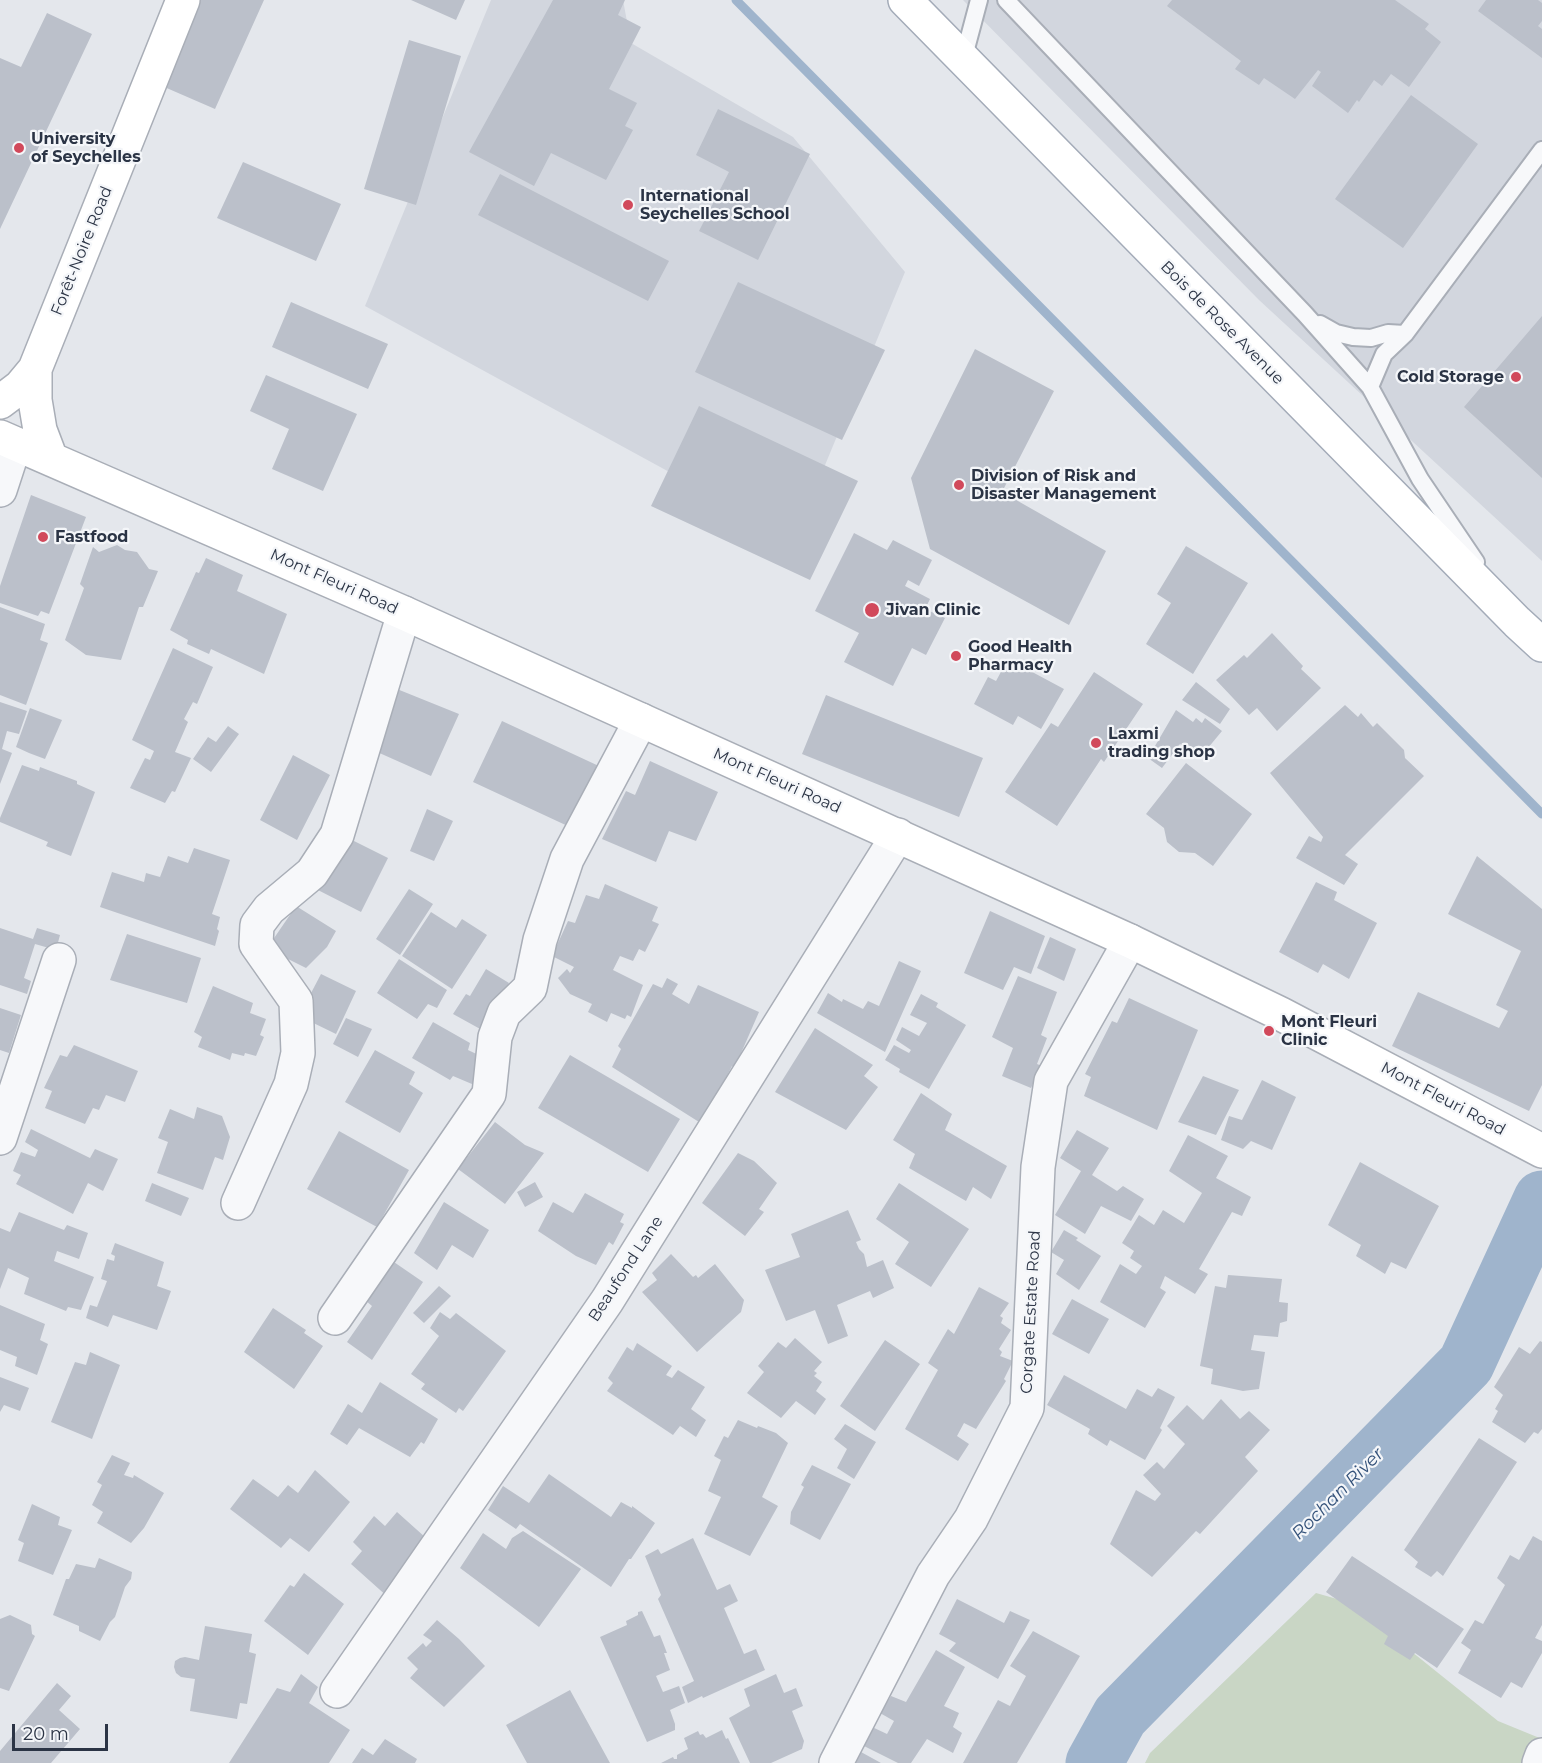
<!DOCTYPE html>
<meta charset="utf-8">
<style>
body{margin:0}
#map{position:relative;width:1542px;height:1763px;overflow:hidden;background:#e4e7ec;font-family:Montserrat,sans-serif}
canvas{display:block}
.scale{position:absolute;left:12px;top:1724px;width:96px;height:27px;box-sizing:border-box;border:3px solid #2b3445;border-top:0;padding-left:8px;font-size:18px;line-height:21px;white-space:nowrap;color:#2b3445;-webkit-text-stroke:4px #f4f6f9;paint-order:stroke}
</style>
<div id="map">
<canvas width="1542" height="1763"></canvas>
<div class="scale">20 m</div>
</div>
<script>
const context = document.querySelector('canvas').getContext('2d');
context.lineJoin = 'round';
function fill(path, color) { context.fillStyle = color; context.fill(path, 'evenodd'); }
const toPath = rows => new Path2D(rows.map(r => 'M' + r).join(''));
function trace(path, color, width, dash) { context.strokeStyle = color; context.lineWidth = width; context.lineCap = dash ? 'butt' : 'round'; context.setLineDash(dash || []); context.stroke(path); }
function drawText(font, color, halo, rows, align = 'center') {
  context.font = font + ' Montserrat,sans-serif'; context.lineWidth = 4.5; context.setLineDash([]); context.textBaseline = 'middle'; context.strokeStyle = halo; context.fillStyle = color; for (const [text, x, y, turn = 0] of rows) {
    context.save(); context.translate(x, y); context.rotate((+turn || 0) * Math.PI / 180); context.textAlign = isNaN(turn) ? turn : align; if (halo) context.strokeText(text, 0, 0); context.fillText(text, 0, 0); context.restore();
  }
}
fill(toPath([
 [491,0,623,0,631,43,793,137,905,272,794,540,365,306],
 [963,0,1542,0,1542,561,1259,300]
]), '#d2d6de');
fill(toPath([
 [1316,1593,1351,1603,1498,1721,1542,1739,1542,1763,1145,1763,1150,1753]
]), '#c9d6c5');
trace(toPath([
 [736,0,1542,814]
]), '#9fb4cc', 9);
trace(toPath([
 [1094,1763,1120,1716,1466,1364,1542,1199]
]), '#9fb4cc', 57);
fill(toPath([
 [201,0,264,0,215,109,162,86],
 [411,0,465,0,456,20],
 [553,0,625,0,618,15,641,27,609,89,637,103,625,126,633,130,606,180,551,153,534,186,469,152],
 [1172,0,1395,0,1429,24,1425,29,1441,42,1409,87,1391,74,1382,86,1374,80,1359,102,1357,100,1348,113,1312,86,1321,72,1318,70,1295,99,1264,78,1259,85,1235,69,1241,61,1167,6],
 [1486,0,1538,0,1542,3,1542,21,1538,26,1542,29,1542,58,1478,11],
 [47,13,92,34,0,229,0,58,21,67],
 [409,40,461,56,416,205,364,189],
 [1411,95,1478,144,1403,248,1335,199],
 [718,109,810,154,758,260,699,231,729,172,696,155],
 [243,162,341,204,316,261,217,218],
 [500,174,669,261,648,301,478,215],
 [738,282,885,350,842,440,695,372],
 [291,302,388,344,368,389,272,347],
 [1542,316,1542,478,1464,407],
 [975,349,1054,391,1002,492,1106,551,1069,625,930,549,911,478],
 [266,375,357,414,323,491,272,469,289,429,250,411],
 [699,406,858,481,810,580,651,506],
 [31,495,86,517,49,614,41,611,38,616,0,603,0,586],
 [854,533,887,550,893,540,932,560,919,586,908,580,905,586,930,599,925,609,945,618,926,655,912,648,893,686,844,662,859,633,815,611],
 [117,545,125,550,137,552,149,569,158,571,143,607,139,607,121,660,86,655,65,640,84,588,80,584,93,547,99,552],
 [1186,546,1248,583,1193,674,1146,644,1171,603,1157,594],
 [206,558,243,575,237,591,287,614,264,674,211,649,209,654,187,644,188,640,170,630,196,572,199,573],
 [0,607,45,624,40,640,48,643,26,705,0,695],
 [1272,633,1303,666,1301,669,1321,688,1277,731,1257,708,1249,715,1216,680,1244,655,1247,658],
 [173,648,213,667,197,704,193,702,184,719,188,722,175,752,191,758,175,792,172,791,165,803,130,788,145,758,150,760,154,751,132,740],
 [1008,659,1064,689,1041,729,1018,716,1013,725,974,704,988,677,996,681],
 [1094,672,1143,704,1104,762,1101,759,1057,826,1005,792,1051,723,1058,727],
 [1196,682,1230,709,1220,724,1182,700],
 [392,687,459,714,431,776,366,747],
 [826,695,983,758,959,817,802,754],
 [0,702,27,711,19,734,7,731,2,749,12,753,0,784],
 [1345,705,1358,717,1361,713,1373,727,1377,723,1404,750,1405,758,1424,776,1345,855,1358,864,1344,885,1296,858,1309,836,1321,842,1323,837,1270,773],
 [30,708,62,720,45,759,29,753,16,747],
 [1176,710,1193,722,1196,718,1202,723,1205,718,1222,731,1203,754,1194,748,1191,751,1180,744,1162,768,1148,758],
 [502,721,601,767,572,828,473,782],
 [228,726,239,734,211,772,193,759,208,737,216,742],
 [293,755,330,775,297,840,260,820],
 [650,761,718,792,696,841,669,831,656,862,602,839,626,791,635,795],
 [1186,763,1252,814,1213,866,1195,853,1179,852,1167,842,1164,828,1146,814],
 [22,765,39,771,40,767,77,781,77,784,95,792,71,856,46,846,48,842,0,822,0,818],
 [427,809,453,821,434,861,410,851],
 [340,834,388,858,361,912,312,887],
 [194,848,230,860,212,914,220,917,217,929,219,931,215,946,100,907,112,872,144,882,146,873,160,877,168,856,188,863],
 [1477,856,1542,909,1542,1085,1529,1111,1392,1046,1418,992,1499,1028,1508,1011,1496,1005,1521,951,1448,914],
 [1316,882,1337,892,1334,900,1377,923,1349,979,1323,964,1318,973,1279,952],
 [605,884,658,907,652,921,659,924,645,952,639,949,633,961,620,956,613,970,643,985,631,1017,627,1015,625,1019,611,1013,607,1022,588,1012,592,1004,570,994,558,978,567,969,570,973,574,967,552,956,568,921,575,923,586,895,599,899],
 [409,889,433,904,400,955,376,939],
 [296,906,336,931,327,947,306,968,280,955,270,944],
 [990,911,1045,936,1031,974,1014,967,1003,990,964,973],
 [431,912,456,928,462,919,487,935,452,989,402,956],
 [0,928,33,939,37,928,60,935,56,950,35,944,24,978,31,981,27,994,0,985],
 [127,934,201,958,187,1003,110,980],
 [1050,937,1076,949,1064,981,1037,968],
 [399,959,447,990,437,1008,428,1004,417,1019,377,993],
 [899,961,921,971,885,1052,817,1013,828,993,842,1002,843,999,863,1009,868,1001,879,1006],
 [486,969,509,983,482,1030,453,1014,466,994,470,996],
 [321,974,356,991,336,1034,299,1016],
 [1018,976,1057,992,1041,1035,1047,1038,1037,1064,1042,1066,1031,1088,1002,1076,1013,1048,992,1037],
 [667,978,678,984,672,994,689,1004,698,985,759,1012,735,1067,732,1066,717,1095,719,1096,699,1122,612,1067,621,1049,618,1046,653,984,662,988],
 [213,986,253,1003,250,1013,266,1019,260,1035,264,1037,256,1056,245,1053,244,1056,232,1053,230,1060,198,1047,202,1037,194,1032],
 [921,994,938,1003,936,1007,966,1025,929,1089,899,1072,900,1069,885,1060,894,1045,909,1053,911,1050,896,1040,902,1027,919,1036,927,1023,910,1015],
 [1129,998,1198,1030,1157,1130,1084,1096,1091,1077,1085,1074,1112,1021,1117,1023],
 [0,1008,21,1015,9,1053,0,1050],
 [346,1018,372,1029,358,1057,333,1044],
 [433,1022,470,1043,468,1050,489,1060,479,1087,453,1076,450,1080,412,1058],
 [815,1028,873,1065,864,1076,878,1087,846,1130,775,1092],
 [74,1045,138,1071,125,1102,106,1095,99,1110,93,1108,85,1124,45,1108,52,1091,44,1088,60,1055,67,1057],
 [375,1050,415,1072,409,1084,423,1093,400,1133,345,1102],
 [570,1055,680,1119,648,1172,538,1108],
 [1203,1076,1239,1090,1216,1135,1178,1122],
 [1262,1080,1296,1097,1272,1150,1251,1141,1243,1149,1221,1140,1229,1116,1242,1120],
 [921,1093,952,1114,945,1130,1007,1166,991,1199,973,1187,966,1201,909,1168,915,1154,893,1140],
 [197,1107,222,1116,230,1137,223,1160,215,1157,203,1190,157,1173,168,1142,158,1138,170,1109,194,1119],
 [495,1122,525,1145,544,1153,505,1204,458,1169],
 [31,1129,90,1158,95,1149,118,1159,103,1191,88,1183,73,1214,16,1184,21,1175,13,1171,21,1152,35,1157,38,1150,25,1142],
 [1077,1130,1109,1148,1092,1175,1117,1191,1123,1186,1144,1199,1131,1221,1101,1206,1085,1234,1055,1215,1081,1171,1060,1158],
 [339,1131,409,1170,377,1227,307,1189],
 [1188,1135,1228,1156,1216,1178,1251,1197,1242,1216,1232,1212,1199,1269,1208,1274,1195,1294,1165,1276,1160,1288,1166,1292,1145,1328,1100,1302,1120,1264,1136,1274,1142,1266,1130,1258,1134,1251,1122,1243,1139,1215,1154,1225,1163,1210,1184,1223,1202,1193,1169,1171],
 [738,1153,754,1161,777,1183,759,1209,764,1212,745,1236,702,1203],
 [1360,1162,1439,1206,1406,1269,1391,1262,1385,1274,1356,1256,1361,1245,1328,1225],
 [535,1182,543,1197,525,1207,517,1192],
 [152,1183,189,1198,181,1216,145,1201],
 [899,1183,969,1229,931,1287,895,1264,909,1242,876,1219],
 [585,1193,624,1214,620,1222,624,1224,613,1245,609,1242,596,1265,576,1256,538,1231,553,1202,573,1213],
 [444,1202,489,1230,473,1258,452,1245,437,1270,414,1253],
 [848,1210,861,1240,856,1242,859,1249,864,1254,867,1267,883,1260,894,1288,873,1298,870,1291,837,1305,848,1336,828,1344,815,1310,786,1321,765,1270,800,1257,791,1234],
 [19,1212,64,1230,67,1225,88,1233,79,1259,57,1251,54,1261,94,1277,81,1310,68,1307,66,1311,24,1294,29,1278,8,1268,0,1289,0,1228,10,1232],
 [1064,1230,1078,1238,1076,1240,1101,1256,1079,1290,1056,1274,1064,1260,1051,1252],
 [115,1243,164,1262,157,1286,171,1291,157,1330,113,1315,108,1327,86,1318,90,1305,97,1307,107,1281,101,1279,107,1259,114,1261,115,1256,111,1254],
 [671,1254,693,1277,696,1275,698,1278,715,1264,744,1300,741,1312,697,1352,642,1292,657,1280,652,1273],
 [391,1260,423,1282,372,1360,347,1342,372,1306,365,1300],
 [1228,1275,1282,1279,1279,1302,1288,1303,1287,1321,1280,1323,1278,1337,1254,1335,1251,1350,1265,1352,1259,1389,1243,1391,1211,1384,1213,1369,1200,1366,1215,1286,1226,1288],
 [439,1286,451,1296,424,1323,413,1313],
 [979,1287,1009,1303,1000,1316,1003,1318,1001,1323,1011,1330,999,1349,1002,1352,1000,1356,1013,1361,1004,1379,1006,1381,976,1429,964,1423,957,1436,969,1444,958,1461,905,1429,938,1370,928,1363,948,1329,954,1334],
 [1072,1299,1109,1319,1089,1354,1052,1334],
 [0,1305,45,1324,40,1340,48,1344,37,1375,15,1366,17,1357,0,1350],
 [273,1308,306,1330,304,1333,323,1346,294,1389,244,1352],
 [440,1312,450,1319,456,1313,506,1351,463,1411,459,1408,456,1413,421,1389,425,1384,411,1374,439,1336,430,1328],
 [795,1338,822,1362,814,1371,817,1373,814,1376,822,1382,816,1391,826,1399,815,1415,796,1401,781,1418,747,1393,764,1372,758,1366,778,1342,786,1348],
 [885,1340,920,1364,875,1431,840,1406],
 [1540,1341,1542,1342,1542,1429,1538,1434,1534,1432,1525,1443,1492,1422,1498,1411,1495,1409,1503,1395,1494,1387,1519,1347,1530,1354],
 [637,1343,672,1366,666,1375,672,1378,678,1370,705,1387,691,1409,706,1420,696,1437,680,1426,673,1435,607,1391,613,1383,608,1378,627,1347,633,1351],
 [90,1352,120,1365,92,1439,51,1422,75,1362,86,1365],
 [1064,1375,1126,1409,1137,1389,1152,1397,1158,1388,1175,1397,1160,1428,1162,1430,1145,1460,1110,1440,1107,1446,1088,1434,1090,1429,1047,1405],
 [0,1377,29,1388,20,1411,4,1405,0,1412],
 [380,1382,438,1419,424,1444,421,1442,410,1457,359,1428,347,1445,330,1434,348,1404,362,1413],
 [1221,1399,1240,1419,1249,1411,1270,1430,1245,1457,1258,1471,1200,1534,1196,1531,1152,1577,1110,1544,1136,1490,1155,1501,1161,1494,1143,1475,1157,1462,1164,1469,1185,1444,1167,1426,1187,1405,1203,1420],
 [738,1420,757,1428,758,1426,776,1433,788,1443,762,1497,778,1506,750,1556,704,1534,721,1497,708,1491,721,1460,714,1456,724,1436,728,1438],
 [845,1424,876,1442,854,1479,837,1468,847,1449,834,1439],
 [1479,1438,1517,1462,1443,1576,1437,1571,1431,1577,1415,1567,1418,1562,1404,1550],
 [112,1455,130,1463,124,1475,133,1478,134,1475,164,1493,144,1528,131,1543,97,1523,103,1512,92,1505,102,1485,97,1482],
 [812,1465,851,1484,820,1540,790,1524,791,1512,804,1487,801,1485],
 [315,1470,350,1502,309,1552,290,1538,281,1548,230,1509,253,1479,278,1497,288,1485,298,1493],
 [549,1474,611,1517,621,1502,632,1508,632,1506,655,1523,631,1559,629,1559,611,1587,520,1524,516,1529,488,1510,503,1486,529,1503],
 [32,1504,60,1517,58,1525,72,1530,53,1575,18,1561,24,1543,18,1540],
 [397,1512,435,1546,389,1598,351,1564,362,1551,353,1542,374,1516,385,1526],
 [523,1531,581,1569,539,1627,460,1568,483,1533,506,1549,512,1538],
 [1533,1536,1542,1541,1542,1625,1535,1638,1542,1641,1542,1653,1522,1688,1511,1682,1501,1698,1458,1673,1471,1650,1461,1643,1475,1620,1483,1624,1505,1585,1497,1578,1510,1555,1519,1560],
 [693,1538,717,1590,730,1584,738,1601,724,1608,744,1654,756,1649,765,1670,703,1698,702,1696,688,1703,682,1687,694,1681,658,1599,661,1595,645,1556,658,1549,661,1554],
 [1352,1556,1464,1629,1437,1668,1415,1653,1410,1660,1384,1644,1388,1636,1326,1592],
 [99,1558,132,1572,131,1579,125,1587,115,1617,110,1622,100,1641,79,1631,79,1626,53,1615,66,1579,69,1579,76,1564,95,1568],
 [304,1573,344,1604,308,1655,264,1621,290,1585,294,1587],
 [957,1599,1004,1623,1010,1611,1030,1620,998,1679,949,1651,956,1643,939,1634],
 [642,1611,654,1637,660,1635,667,1653,664,1653,670,1670,656,1676,663,1692,679,1686,685,1703,670,1710,675,1724,675,1730,647,1742,600,1637,627,1625,626,1621,638,1615,638,1612],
 [10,1615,31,1625,32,1634,35,1636,9,1691,0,1688,0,1619],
 [437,1620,459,1639,485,1666,444,1707,410,1678,418,1669,407,1658,423,1643,426,1647,432,1641,423,1635],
 [205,1626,252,1634,249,1652,256,1654,247,1704,240,1703,237,1719,190,1711,195,1679,181,1677,176,1673,174,1667,175,1661,180,1658,185,1657,199,1660],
 [1033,1631,1080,1656,1017,1763,963,1763,998,1700,1010,1706,1026,1676,1010,1666],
 [936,1650,965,1667,944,1706,959,1713,953,1727,962,1733,953,1753,927,1739,911,1763,898,1763,862,1745,870,1726,887,1734,894,1721,880,1713,891,1696,906,1702],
 [301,1674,318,1687,309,1703,350,1730,329,1763,229,1763,277,1688,290,1692],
 [776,1674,784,1693,796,1688,803,1706,792,1711,804,1741,802,1749,771,1763,750,1763,729,1718,750,1706,744,1689],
 [57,1683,71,1696,59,1710,80,1729,51,1763,0,1763,0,1751],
 [570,1690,610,1763,527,1763,506,1725],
 [722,1730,726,1739,728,1738,740,1763,661,1763,673,1757,674,1759,677,1759,677,1755,688,1749,684,1738,698,1731,700,1735,703,1734,706,1738],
 [385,1739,417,1759,415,1763,352,1763,362,1748,373,1755],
 [861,1752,881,1763,855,1763]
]), '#bbc0ca');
const lane = toPath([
 [1006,0,1305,314,1370,387,1420,479,1476,562],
 [963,60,979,0],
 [1320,324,1336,333,1353,337,1371,338,1388,333,1405,334],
 [1370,387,1384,354,1405,334,1542,150]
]);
const street = toPath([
 [0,490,15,444],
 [0,1138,59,960],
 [238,1203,291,1084,298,1053,296,1001,256,944,257,925,269,909,312,873,337,835,404,613],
 [335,1318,489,1094,495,1037,504,1013,530,988,540,940,567,859,641,720],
 [337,1691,607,1301,898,835],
 [836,1763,933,1575,971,1519,1027,1408,1038,1167,1051,1081,1130,941],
 [1539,1763,1542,1755]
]);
const secondary = toPath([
 [35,369,35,400,40,430,51,459],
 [0,402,20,387,35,369,183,0],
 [0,437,404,613,1130,941,1281,1014,1542,1151]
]);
const primary = toPath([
 [905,0,1517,622,1542,645]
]);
trace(lane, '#a9aeb7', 20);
trace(street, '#a9aeb7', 36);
trace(secondary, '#a9aeb7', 36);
trace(primary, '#a3abb8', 36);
trace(lane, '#f7f8fa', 16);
trace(street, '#f7f8fa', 33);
trace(secondary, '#fff', 33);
trace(primary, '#fff', 33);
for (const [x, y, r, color] of [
 [19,148,6,"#d1495b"],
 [628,205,6,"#d1495b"],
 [1516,377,6,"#d1495b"],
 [959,485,6,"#d1495b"],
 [43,537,6,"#d1495b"],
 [872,610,8,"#d1495b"],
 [956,656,6,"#d1495b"],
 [1096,743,6,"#d1495b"],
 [1269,1031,6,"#d1495b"]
]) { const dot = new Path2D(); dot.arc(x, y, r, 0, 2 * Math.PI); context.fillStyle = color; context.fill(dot); trace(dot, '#f4f6f9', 2); }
drawText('bold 16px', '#2b3445', '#f4f6f9', [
 ["University",31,139],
 ["of Seychelles",31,157],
 ["International",640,196],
 ["Seychelles School",640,214],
 ["Cold Storage",1504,377,"right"],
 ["Division of Risk and",971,476],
 ["Disaster Management",971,494],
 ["Fastfood",55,537],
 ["Jivan Clinic",886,610],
 ["Good Health",968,647],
 ["Pharmacy",968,665],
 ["Laxmi",1108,734],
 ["trading shop",1108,752],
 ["Mont Fleuri",1281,1022],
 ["Clinic",1281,1040]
], 'left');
drawText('16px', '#2b3445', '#f4f6f9', [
 ["Forêt-Noire Road",82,251,-68],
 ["Bois de Rose Avenue",1222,323,45],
 ["Mont Fleuri Road",334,582,24],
 ["Mont Fleuri Road",777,781,24],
 ["Mont Fleuri Road",1443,1099,28],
 ["Beaufond Lane",626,1269,-57],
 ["Corgate Estate Road",1031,1312,-87]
]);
drawText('italic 18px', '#34527a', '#f4f6f9', [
 ["Rochan River",1338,1494,-45]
]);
</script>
